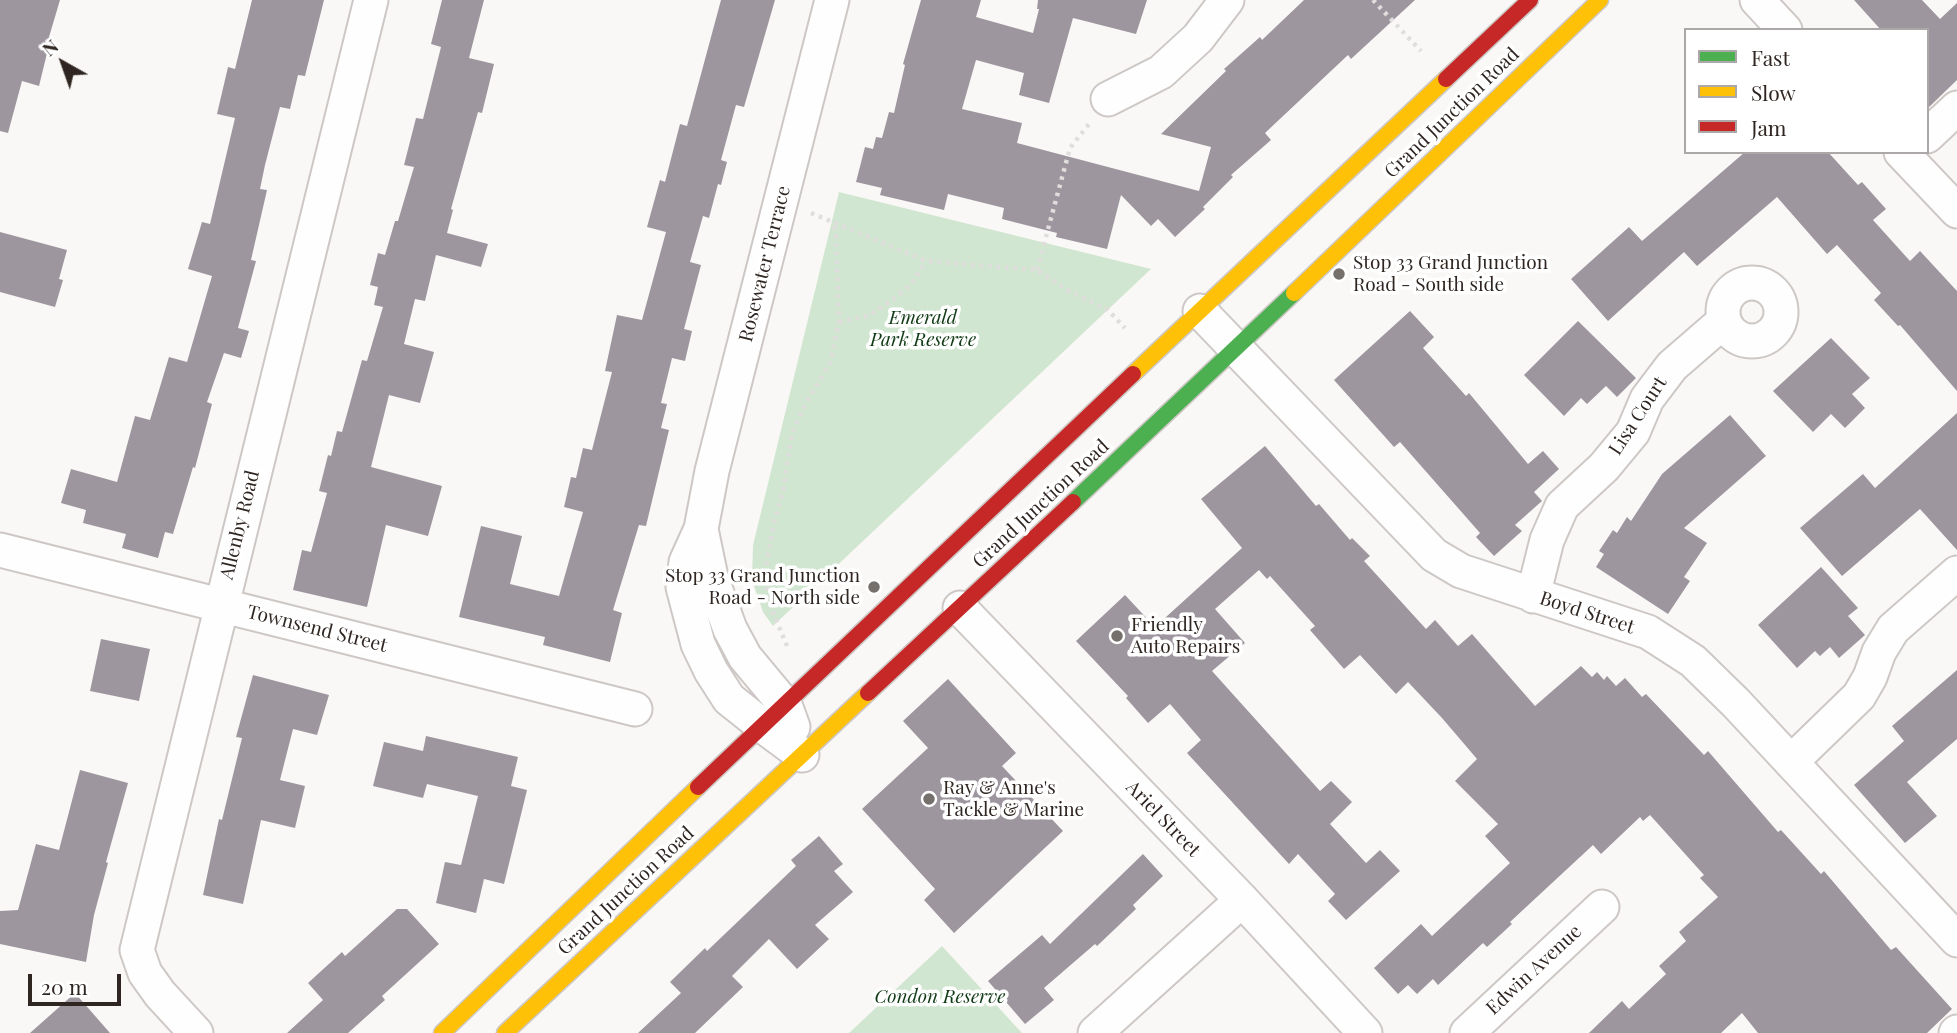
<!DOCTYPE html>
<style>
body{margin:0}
#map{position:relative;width:1957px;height:1033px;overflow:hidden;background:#faf8f6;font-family:"Playfair Display",serif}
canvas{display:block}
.legend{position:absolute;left:1684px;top:28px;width:245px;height:126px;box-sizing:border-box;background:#fff;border:2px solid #aca8a7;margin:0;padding:9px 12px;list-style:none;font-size:21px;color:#2f2622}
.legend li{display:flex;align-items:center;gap:14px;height:35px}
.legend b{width:35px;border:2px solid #aca8a7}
.north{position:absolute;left:28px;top:28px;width:70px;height:70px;-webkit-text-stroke:5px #fff;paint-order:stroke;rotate:320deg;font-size:19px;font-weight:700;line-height:28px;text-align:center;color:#2f2622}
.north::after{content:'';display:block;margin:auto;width:24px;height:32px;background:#2f2622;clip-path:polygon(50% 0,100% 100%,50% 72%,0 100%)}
.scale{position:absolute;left:28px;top:974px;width:93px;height:32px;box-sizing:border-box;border:4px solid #2f2622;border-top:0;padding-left:9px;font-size:21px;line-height:24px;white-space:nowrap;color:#2f2622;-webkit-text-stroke:5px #fff;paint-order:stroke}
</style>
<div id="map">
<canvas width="1957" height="1033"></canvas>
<ul class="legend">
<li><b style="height:9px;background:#4caf50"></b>Fast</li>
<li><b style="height:9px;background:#ffc107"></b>Slow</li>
<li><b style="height:9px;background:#c62828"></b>Jam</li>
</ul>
<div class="north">N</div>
<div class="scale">20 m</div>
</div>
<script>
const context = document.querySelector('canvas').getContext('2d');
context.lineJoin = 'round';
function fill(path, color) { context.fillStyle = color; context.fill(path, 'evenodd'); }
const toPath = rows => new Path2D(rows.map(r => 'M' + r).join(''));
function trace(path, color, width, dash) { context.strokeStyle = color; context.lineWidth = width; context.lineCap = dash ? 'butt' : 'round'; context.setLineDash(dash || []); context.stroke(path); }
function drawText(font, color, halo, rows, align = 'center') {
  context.font = font + ' "Playfair Display",serif'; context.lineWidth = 7; context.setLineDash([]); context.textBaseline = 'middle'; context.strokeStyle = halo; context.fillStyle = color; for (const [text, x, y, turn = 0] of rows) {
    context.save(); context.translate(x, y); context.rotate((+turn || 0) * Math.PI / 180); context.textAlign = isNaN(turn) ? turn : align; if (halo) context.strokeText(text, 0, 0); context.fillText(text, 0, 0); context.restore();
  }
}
fill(toPath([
 [839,192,1151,269,773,626,763,612,752,580,753,545],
 [942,946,1022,1033,849,1033]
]), '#d1e6d0');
fill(toPath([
 [0,0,60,0,49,37,51,37,39,86,22,81,8,133,0,131],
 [252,0,324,0,305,76,298,75,290,109,280,107,265,165,260,189,267,190,251,260,256,261,238,328,249,331,241,358,224,353,207,402,212,404,195,468,193,467,173,534,165,532,158,558,122,548,126,534,83,523,86,510,61,503,71,469,117,482,135,416,150,420,169,357,187,362,212,276,188,269,202,222,210,224,235,118,217,114,228,67,235,69],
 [442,0,484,0,469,58,494,64,482,113,478,112,451,209,453,210,447,233,488,244,481,267,436,255,425,301,415,299,404,344,434,352,420,403,389,395,371,467,442,486,428,536,386,525,367,607,293,590,302,550,311,552,327,493,319,491,328,455,331,456,337,431,342,432,362,360,367,361,383,307,374,305,378,287,370,285,378,253,385,255,395,221,398,221,414,167,404,165,416,118,423,119,441,47,431,44],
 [721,0,775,0,744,107,736,105,721,160,727,162,721,185,718,184,709,218,703,216,690,262,701,265,684,329,692,331,685,361,672,358,661,403,667,404,661,428,669,430,646,526,639,525,613,610,622,613,610,662,543,645,545,637,459,617,481,526,522,536,510,584,559,596,583,512,564,507,571,477,576,478,583,448,592,450,612,372,605,371,617,315,642,320,666,232,647,227,660,180,665,182,680,124,687,126],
 [921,0,981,0,976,17,1033,33,1039,9,1037,9,1038,0,1147,0,1136,34,1073,18,1049,103,1019,95,1024,73,976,60,962,109,1022,123,1017,143,1199,191,1211,147,1161,134,1226,71,1224,69,1260,37,1262,40,1304,0,1415,0,1351,59,1348,55,1265,133,1271,140,1231,175,1233,177,1203,207,1205,209,1175,237,1158,219,1151,226,1121,195,1107,249,1056,237,1057,233,1002,219,1004,208,948,194,944,210,880,195,882,188,856,182,865,147,873,149,876,137,882,138,889,112,894,113,905,65,903,64],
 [1854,0,1922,0,1940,19,1957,3,1957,80,1927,109,1927,30,1881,30],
 [1745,152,1828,152,1858,185,1862,182,1886,209,1873,220,1910,261,1920,251,1957,291,1957,391,1900,325,1898,326,1874,300,1881,293,1837,245,1827,254,1777,197,1697,266,1684,252,1608,321,1571,279,1629,227,1642,241],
 [0,232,67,250,59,279,63,280,55,307,0,292],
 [1410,311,1434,337,1423,348,1466,396,1469,393,1528,464,1543,451,1559,469,1534,492,1542,501,1515,525,1522,531,1494,556,1476,537,1480,533,1400,442,1394,447,1334,380],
 [1578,321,1636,378,1617,397,1606,386,1587,404,1581,398,1564,416,1524,375],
 [1831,338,1870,378,1852,394,1865,408,1845,428,1831,414,1813,432,1773,391],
 [1957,413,1957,550,1920,509,1842,576,1800,528,1863,474,1875,488],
 [1730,415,1766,456,1684,528,1707,543,1684,577,1690,581,1668,614,1596,567,1604,554,1599,551,1613,530,1617,533,1627,517,1631,521,1662,474],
 [1265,446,1316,506,1319,504,1350,540,1352,538,1370,556,1364,561,1426,629,1435,620,1458,646,1472,634,1535,706,1581,666,1592,677,1597,672,1604,680,1607,676,1616,686,1625,678,1642,697,1646,694,1704,755,1708,751,1778,832,1781,830,1821,874,1824,871,1891,950,1896,947,1952,1009,1927,1033,1758,1033,1742,1013,1721,1033,1589,1033,1622,1001,1629,1009,1666,974,1659,966,1686,941,1679,932,1718,897,1700,878,1704,875,1650,815,1643,821,1640,817,1601,854,1593,845,1510,922,1512,924,1487,947,1483,943,1438,985,1433,979,1417,994,1408,985,1398,994,1374,968,1421,924,1432,936,1510,863,1485,836,1498,824,1455,781,1477,759,1442,718,1408,682,1396,694,1360,655,1344,669,1310,630,1315,626,1270,576,1267,579,1259,570,1215,609,1245,643,1212,671,1320,791,1331,781,1352,802,1330,824,1366,863,1380,850,1400,871,1346,920,1328,901,1335,894,1298,854,1289,864,1187,753,1201,740,1170,704,1148,723,1126,698,1128,696,1076,641,1125,595,1155,627,1242,548,1201,499],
 [1821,567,1858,608,1848,616,1865,635,1839,658,1830,647,1820,656,1815,651,1797,668,1758,625],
 [101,639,150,649,139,701,90,691],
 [1957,670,1957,739,1907,782,1937,816,1905,843,1854,785,1904,741,1892,726],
 [253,675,329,695,317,735,293,729,280,780,305,786,295,828,261,820,243,904,203,895,219,819,222,820,242,738,236,737],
 [948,679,1016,753,1002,766,1063,831,954,933,924,900,935,889,862,809,928,748,903,721],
 [426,736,518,757,511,786,527,790,504,884,484,879,476,913,436,903,445,862,461,865,478,796,427,784,423,798,373,786,384,742,423,751],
 [80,770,128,783,106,862,108,863,94,915,86,962,0,944,0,911,18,910,36,844,59,850],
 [819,836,843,864,834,871,853,892,815,925,829,939,797,969,769,939,732,976,743,987,695,1033,638,1033,681,993,670,982,705,948,707,951,796,866,791,860],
 [1143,854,1163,876,1133,905,1136,909,1097,946,1095,944,1044,988,1054,1000,1025,1024,988,981,1042,935,1050,944],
 [397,909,407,909,439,944,382,996,385,1000,348,1033,287,1033,323,1000,308,983,342,952,345,956],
 [75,993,110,1033,30,1033]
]), '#9e969f');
const street = toPath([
 [1757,0,1785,30],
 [1108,99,1161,72,1198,38,1227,0],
 [1927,136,1957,108],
 [1901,152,1957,211],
 '1723 312a29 29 0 1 1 58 0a29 29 0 1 1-58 0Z',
 [1200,311,1434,555,1461,571,1648,632,1693,661,1736,703,1957,940],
 [701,529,711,577,730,629,745,657,785,705,793,727],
 [0,550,635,709],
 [1533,596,1547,540,1562,506,1604,467,1633,432,1647,399,1672,366,1724,321],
 [960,608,1242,900,1365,1033],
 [802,755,763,726,729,699,711,671,698,644,683,587,686,562,701,529,712,471,832,0],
 [1791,762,1859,696,1870,677,1879,652,1893,629,1957,573],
 [196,1033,160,994,145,973,137,950,371,0],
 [1095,1033,1242,900],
 [1467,1033,1602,907],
 [1956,1033,1957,1032]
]);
const fast = toPath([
 [1073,502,1294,293]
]);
const slow = toPath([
 [1294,293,1600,0],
 [1133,374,1446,79],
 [442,1033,698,787],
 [505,1033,868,693]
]);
const jam = toPath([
 [1446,79,1530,0],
 [868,693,1073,502],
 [698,787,1133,374]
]);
trace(street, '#cdc8c5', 37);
trace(fast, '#cdc8c5', 19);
trace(slow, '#cdc8c5', 19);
trace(jam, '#cdc8c5', 19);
trace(toPath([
 [1373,0,1421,51],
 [811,213,926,261,1037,270,1067,290,1108,310,1125,328],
 [1037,270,1070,148,1089,124],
 [839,322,868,316,891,301,911,284,926,261],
 [787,646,768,600,766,566,774,523,783,491,792,433,806,403,830,363,839,322,836,236,833,221]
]), '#e0dedd', 4.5, [3.5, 5]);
trace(street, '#fefefe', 33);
trace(fast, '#4caf50', 16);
trace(slow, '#ffc107', 16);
trace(jam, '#c62828', 16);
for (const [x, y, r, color] of [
 [1339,274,7,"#76706c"],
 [874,587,7,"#76706c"],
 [1117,636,7,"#76706c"],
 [929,799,7,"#76706c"]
]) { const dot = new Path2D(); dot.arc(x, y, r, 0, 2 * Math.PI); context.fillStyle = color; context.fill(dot); trace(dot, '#fff', 2.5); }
drawText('19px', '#2f2622', '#fff', [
 ["Grand Junction Road",1452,113,-44],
 ["Rosewater Terrace",765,264,-76],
 ["Lisa Court",1638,416,-57],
 ["Grand Junction Road",1041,504,-43],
 ["Allenby Road",240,525,-76],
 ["Boyd Street",1587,613,18],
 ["Townsend Street",317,629,14],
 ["Ariel Street",1163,819,46],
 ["Grand Junction Road",626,891,-43],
 ["Edwin Avenue",1534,970,-43]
]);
drawText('19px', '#2f2622', '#fff', [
 ["Stop 33 Grand Junction",1353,263],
 ["Road - South side",1353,285],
 ["Stop 33 Grand Junction",860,576,"right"],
 ["Road - North side",860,598,"right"],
 ["Friendly",1131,625],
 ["Auto Repairs",1131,647],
 ["Ray & Anne's",943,788],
 ["Tackle & Marine",943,810]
], 'left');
drawText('italic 19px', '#103a15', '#fff', [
 ["Emerald",923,318],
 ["Park Reserve",923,340],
 ["Condon Reserve",940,997]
]);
</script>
